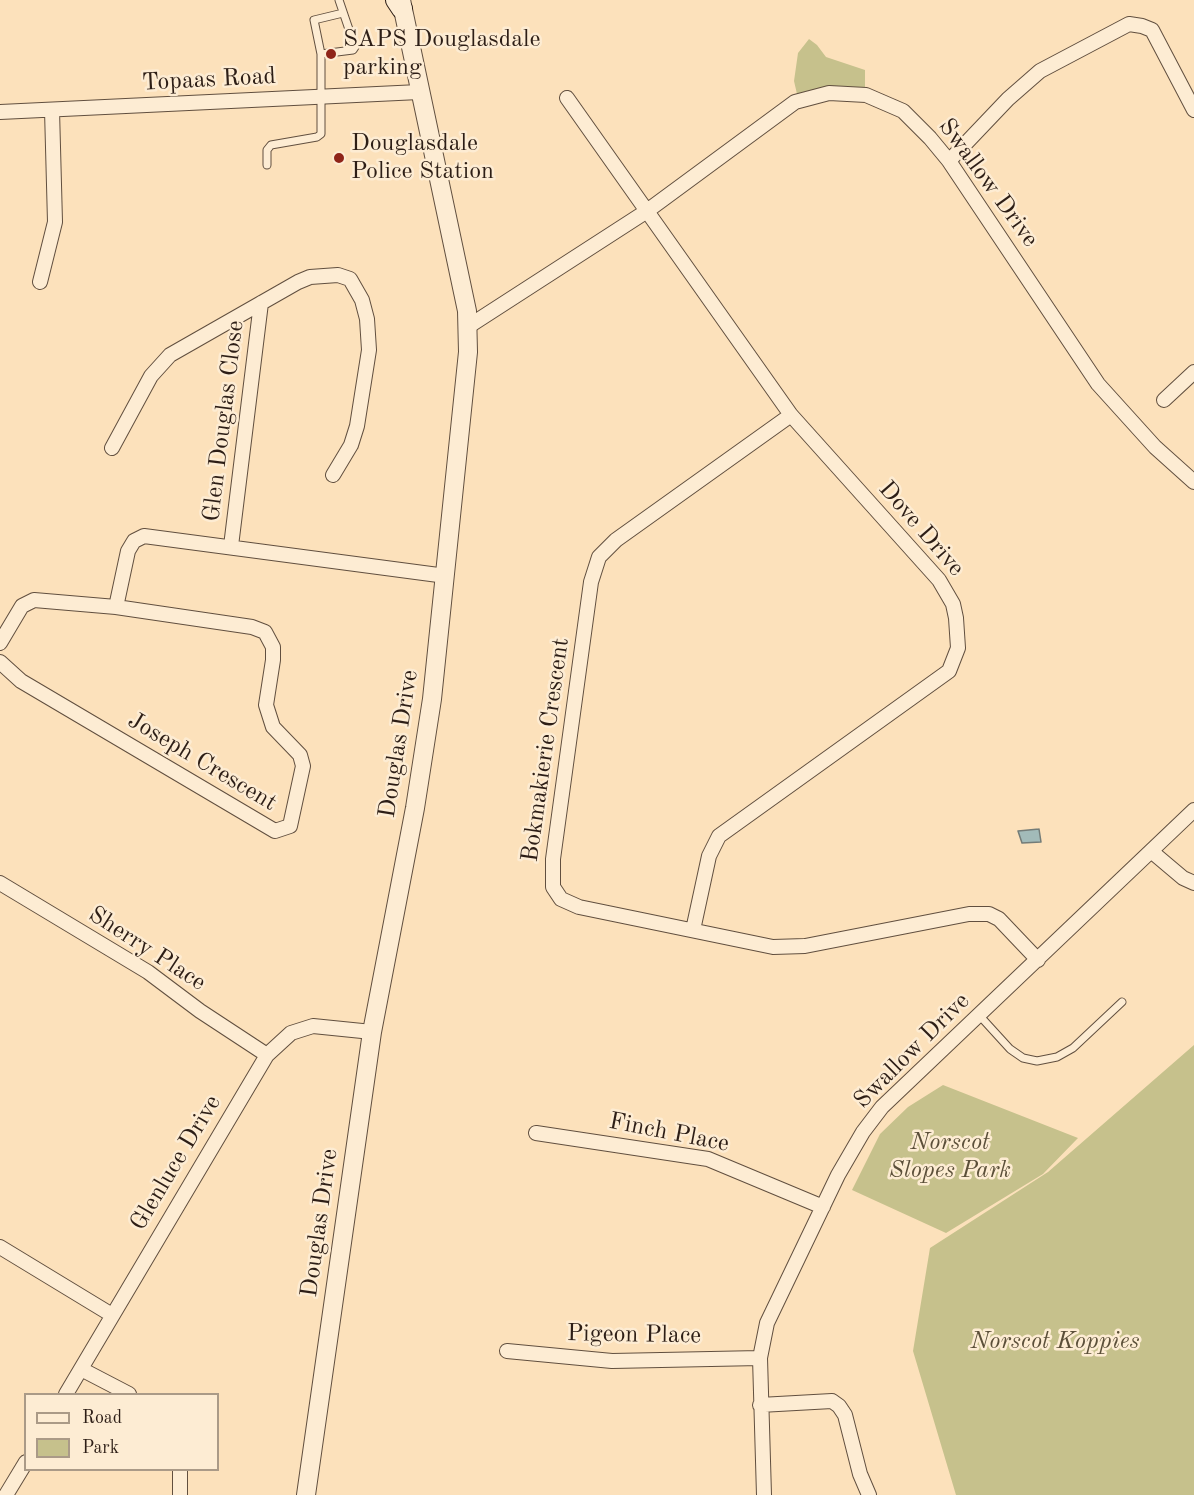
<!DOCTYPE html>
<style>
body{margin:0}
#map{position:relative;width:1194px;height:1495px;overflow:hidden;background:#fce1bb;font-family:"Old Standard TT",serif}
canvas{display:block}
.legend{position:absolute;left:24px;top:1393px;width:195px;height:78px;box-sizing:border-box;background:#fdecd3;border:2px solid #aa9a87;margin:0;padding:8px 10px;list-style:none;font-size:18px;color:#2d1e16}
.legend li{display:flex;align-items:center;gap:12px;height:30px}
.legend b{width:30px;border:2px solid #aa9a87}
</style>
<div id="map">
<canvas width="1194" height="1495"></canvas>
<ul class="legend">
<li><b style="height:8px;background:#fdecd3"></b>Road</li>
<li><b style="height:16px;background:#c6c18c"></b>Park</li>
</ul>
</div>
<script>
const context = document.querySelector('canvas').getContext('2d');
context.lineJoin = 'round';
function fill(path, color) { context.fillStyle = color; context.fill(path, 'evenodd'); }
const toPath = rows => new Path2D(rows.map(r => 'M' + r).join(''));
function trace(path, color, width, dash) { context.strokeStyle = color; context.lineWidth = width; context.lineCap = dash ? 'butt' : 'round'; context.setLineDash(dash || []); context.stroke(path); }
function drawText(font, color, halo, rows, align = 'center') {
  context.font = font + ' "Old Standard TT",serif'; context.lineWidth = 5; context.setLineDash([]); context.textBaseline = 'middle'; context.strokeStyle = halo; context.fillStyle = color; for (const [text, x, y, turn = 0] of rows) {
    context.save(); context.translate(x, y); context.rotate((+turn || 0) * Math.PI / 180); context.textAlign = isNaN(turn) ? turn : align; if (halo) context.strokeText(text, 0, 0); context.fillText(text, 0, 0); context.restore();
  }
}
fill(toPath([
 [809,39,817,45,826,57,865,70,865,88,833,87,797,94,794,81,798,53],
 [1194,1045,1194,1495,956,1495,913,1351,930,1248,1048,1172],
 [943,1085,1078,1138,1043,1174,946,1233,852,1190,880,1134,908,1107]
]), '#c6c18c');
const water = toPath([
 [1039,829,1041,842,1022,843,1018,831,1039,829]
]);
fill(water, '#a2bbb9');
trace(water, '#737c78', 1.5);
const service = toPath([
 [321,54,314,20,343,13],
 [267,165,267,150,271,145,317,137,321,134,321,54,353,50,355,47,339,0],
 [979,1015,1010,1049,1023,1058,1037,1061,1057,1057,1073,1048,1122,1002]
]);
const minor = toPath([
 [567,98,791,415,939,580,953,604,956,618,958,648,949,671,719,836,709,856,693,930],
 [0,112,419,92],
 [949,161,1008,99,1040,71,1129,24,1142,26,1152,30,1194,110],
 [40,282,55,222,52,110],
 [469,326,647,211,795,102,829,93,866,95,903,111,930,138,949,161,1098,384,1155,447,1194,482],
 [1164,400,1194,372],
 [791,415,616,540,599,557,591,582,553,859,553,887,561,899,579,907,773,947,805,946,969,914,989,914,999,919,1038,960],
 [112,448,151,376,170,355,298,282,310,277,338,275,350,279,362,300,367,319,369,350,357,426,351,445,333,475],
 [231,546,261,303],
 [116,607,128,551,134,541,144,536,446,576],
 [0,643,22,606,34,600,116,607,252,627,265,632,273,647,273,660,266,705,273,727,300,755,303,766,290,826,275,831,21,681,0,662],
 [1151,851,1183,878,1194,883],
 [0,883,148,972,200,1011,267,1055],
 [536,1133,708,1159,823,1207],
 [0,1247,112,1315],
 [507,1351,612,1361,760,1358],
 [81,1369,129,1394],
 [66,1394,267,1055,291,1033,313,1026,372,1032],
 [760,1405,832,1401,839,1406,845,1415,860,1474,869,1495],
 [6,1495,26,1462],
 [180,1495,180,1470],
 [764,1495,760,1358,767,1323,838,1175,863,1132,882,1107,1194,810]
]);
const tertiary = toPath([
 [306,1495,372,1032,415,808,432,699,468,352,467,311,401,0]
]);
const secondary = toPath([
 [396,0,402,9]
]);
trace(service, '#614f3f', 9);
trace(minor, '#614f3f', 16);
trace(tertiary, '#614f3f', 20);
trace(secondary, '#2d1e16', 22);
trace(service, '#fdecd3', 7);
trace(minor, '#fdecd3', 14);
trace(tertiary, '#fdecd3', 18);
trace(secondary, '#fdecd3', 20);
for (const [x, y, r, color] of [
 [331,54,6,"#8f2418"],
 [339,158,6,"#8f2418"]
]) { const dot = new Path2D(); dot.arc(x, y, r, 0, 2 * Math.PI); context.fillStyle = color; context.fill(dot); trace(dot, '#fdecd3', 2); }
drawText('24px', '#2d1e16', '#fdecd3', [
 ["SAPS Douglasdale",343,40],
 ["parking",343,68],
 ["Douglasdale",351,144],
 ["Police Station",351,172]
], 'left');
drawText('24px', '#2d1e16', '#fdecd3', [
 ["Topaas Road",209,80,-3],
 ["Swallow Drive",988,183,54],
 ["Glen Douglas Close",224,421,-83],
 ["Dove Drive",921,529,49],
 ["Douglas Drive",399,744,-81],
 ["Bokmakierie Crescent",546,750,-82],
 ["Joseph Crescent",202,762,31],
 ["Sherry Place",147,949,33],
 ["Swallow Drive",912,1051,-45],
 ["Finch Place",669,1133,11],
 ["Glenluce Drive",176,1163,-59],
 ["Douglas Drive",320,1223,-82],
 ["Pigeon Place",634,1335,1]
]);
drawText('italic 24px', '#5b4f39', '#fdecd3', [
 ["Norscot",950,1143],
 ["Slopes Park",950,1171],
 ["Norscot Koppies",1055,1342]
]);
</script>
